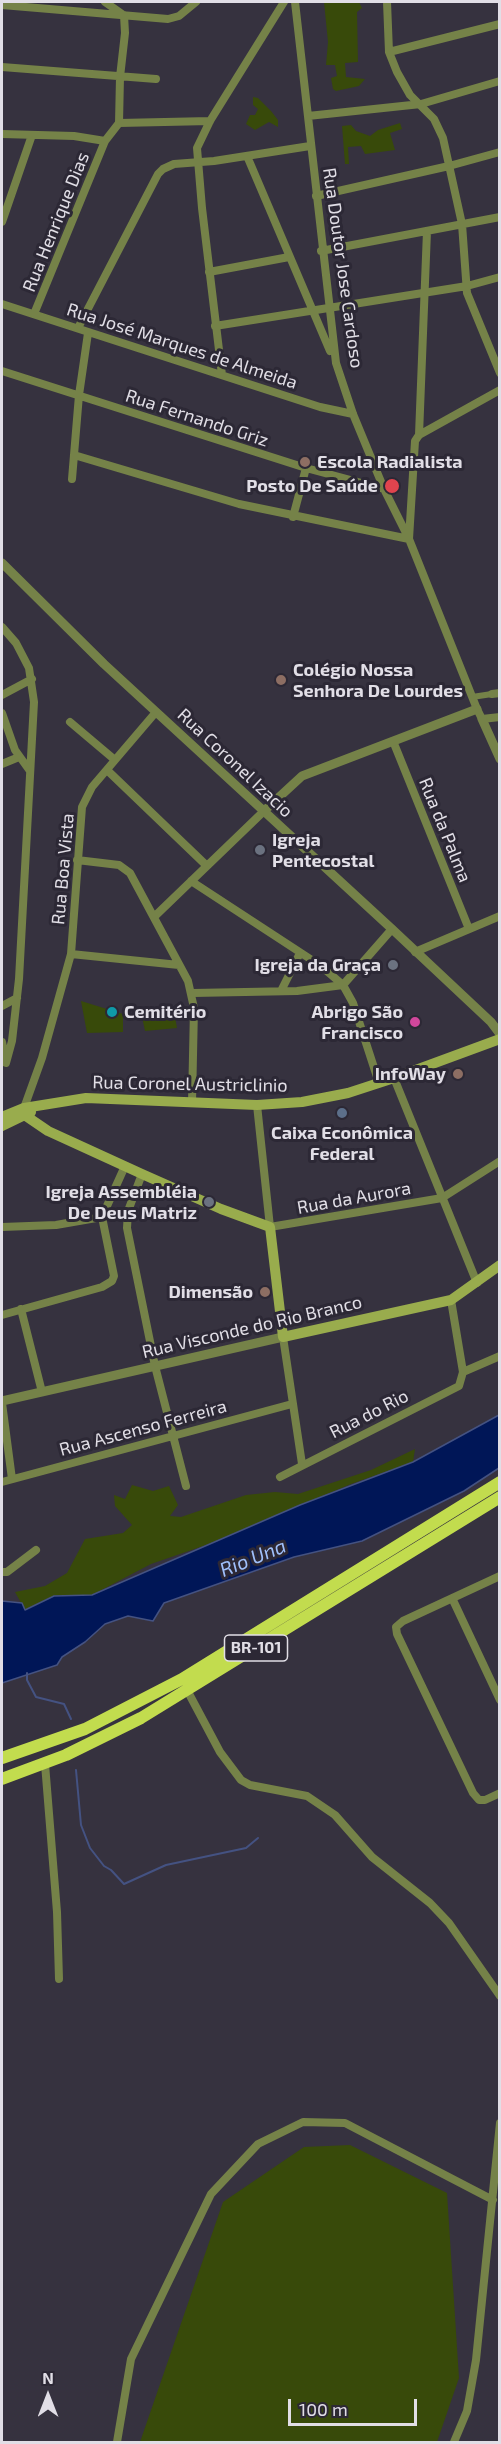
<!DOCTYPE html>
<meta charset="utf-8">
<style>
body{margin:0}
#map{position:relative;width:501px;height:2444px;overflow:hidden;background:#36323f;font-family:"Exo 2",sans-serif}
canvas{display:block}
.frame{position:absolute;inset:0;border:3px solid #e1dee6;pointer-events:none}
.north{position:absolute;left:18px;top:2366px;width:60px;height:60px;-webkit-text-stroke:4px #2c2835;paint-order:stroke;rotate:0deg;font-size:16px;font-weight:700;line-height:24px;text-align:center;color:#e1dee6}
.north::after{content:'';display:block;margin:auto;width:21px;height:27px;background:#e1dee6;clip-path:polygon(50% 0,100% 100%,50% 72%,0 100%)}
.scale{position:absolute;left:288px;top:2399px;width:129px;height:27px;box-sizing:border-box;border:3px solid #e1dee6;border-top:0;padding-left:8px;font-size:18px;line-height:21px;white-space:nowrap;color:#e1dee6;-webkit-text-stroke:4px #2c2835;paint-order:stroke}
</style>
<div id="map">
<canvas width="501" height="2444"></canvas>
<div class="frame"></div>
<div class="north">N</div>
<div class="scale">100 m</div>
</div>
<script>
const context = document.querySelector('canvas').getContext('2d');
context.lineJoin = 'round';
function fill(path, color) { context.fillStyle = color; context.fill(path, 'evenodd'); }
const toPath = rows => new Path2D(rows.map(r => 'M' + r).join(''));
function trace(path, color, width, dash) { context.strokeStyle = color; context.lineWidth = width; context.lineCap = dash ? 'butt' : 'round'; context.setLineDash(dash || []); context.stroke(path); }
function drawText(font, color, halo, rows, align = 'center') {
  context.font = font + ' "Exo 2",sans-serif'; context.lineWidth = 6; context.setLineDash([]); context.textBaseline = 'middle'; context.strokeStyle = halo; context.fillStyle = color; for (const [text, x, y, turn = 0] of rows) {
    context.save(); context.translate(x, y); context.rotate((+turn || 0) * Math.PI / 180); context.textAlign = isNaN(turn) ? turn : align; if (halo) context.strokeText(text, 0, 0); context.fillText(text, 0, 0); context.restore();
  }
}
fill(toPath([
 [324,2,359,2,362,8,357,12,358,62,345,63,346,77,365,79,359,86,336,91,333,89,331,78,337,76,335,65,326,65,328,42],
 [253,97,258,98,271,111,278,120,278,127,269,122,255,130,246,124,250,115,255,115,258,109,253,105],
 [400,123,402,129,390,133,395,150,365,154,361,146,348,147,349,164,345,164,342,126,351,125,356,131,370,136,378,130],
 [81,1001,123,1014,123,1032,87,1033],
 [174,1011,177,1028,145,1031,141,1012],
 [415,1449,413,1462,351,1484,206,1545,151,1564,92,1595,54,1596,25,1610,15,1592,45,1586,67,1573,85,1539,123,1533,132,1525,115,1506,114,1495,125,1499,132,1485,153,1491,169,1486,178,1505,170,1516,181,1517,246,1495,275,1492,298,1494,371,1470],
 [350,2145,447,2193,459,2378,437,2442,140,2442,223,2202,304,2147]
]), '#384a0a');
const water = toPath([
 [499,1415,499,1468,464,1491,362,1541,294,1557,164,1603,153,1621,128,1616,105,1624,85,1642,62,1657,57,1665,2,1683,2,1601,22,1603,25,1610,54,1596,92,1595,300,1505,413,1462,499,1415]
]);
fill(water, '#001657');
trace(water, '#445282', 1.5);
trace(toPath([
 [27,1673,27,1680,36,1697,64,1704,71,1719],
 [76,1770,81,1825,90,1848,104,1866,111,1870,124,1884,166,1865,246,1848,258,1838]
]), '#445282', 2);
trace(toPath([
 [472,697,492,694]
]), '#758248', 6);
trace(toPath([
 [105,2,122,14],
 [295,2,336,363,353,414,384,489,409,539,477,709,482,719,500,717],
 [387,2,389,52,397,72,410,95,434,119,443,138,462,224,467,293,500,373],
 [2,5,168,19,179,16,196,2],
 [389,52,500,24],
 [2,67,156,79],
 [308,116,421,104,500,81],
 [119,123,210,121],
 [2,134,74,136,105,141],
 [247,156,330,351],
 [316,196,449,166,500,152],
 [2,222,32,135],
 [321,251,500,217],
 [209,272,289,257],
 [2,304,320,407,353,414],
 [34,314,105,141,119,123,120,77,125,33,124,15],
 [215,326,467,286,500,277],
 [78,328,158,174,163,169,174,164,214,161,310,146],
 [2,371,306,468,384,489],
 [222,375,202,208,197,148,210,121,284,2],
 [419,435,427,231],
 [74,455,239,504,409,539,415,441,419,435,500,390],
 [72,479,79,395,88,333],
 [293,517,306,468],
 [2,627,16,643,29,668,34,702,19,979,12,1041,6,1063],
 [492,694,500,693],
 [2,695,32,679],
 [2,713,15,750,30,771],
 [70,722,115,760],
 [393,741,469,929],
 [2,764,19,757],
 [107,770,207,866],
 [77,860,119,865,130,873,188,981,194,1008,192,1103],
 [191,881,321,966,343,985,353,1003,379,1083],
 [154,917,264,811],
 [415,952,500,916],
 [71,954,179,965],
 [343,985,392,929],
 [281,991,300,953],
 [193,993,297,991,343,985],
 [2,1006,17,998],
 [2,1042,6,1062],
 [394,1078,477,1283],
 [257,1105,270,1227,442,1198,500,1161],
 [24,1108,42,1058,71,954,82,807,92,787,156,712],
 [142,1174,128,1211,127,1228,155,1366,186,1486],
 [2,1227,56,1225,102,1217],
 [21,1309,42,1392],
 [2,1315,102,1287,112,1281,114,1276,102,1217,125,1166],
 [283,1337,302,1464],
 [463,1372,500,1356],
 [2,1403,12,1479],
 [280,1477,459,1386,463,1372,451,1300],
 [2,1482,292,1404],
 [2,1572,7,1572,36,1550],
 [500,1576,403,1621,396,1627,397,1634,473,1793,479,1800,485,1800,500,1793],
 [452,1598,500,1700],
 [187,1690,220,1752,241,1780,250,1785,307,1796,335,1815,372,1857,430,1903,449,1923,500,1996],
 [45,1764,57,1912,59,1979],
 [117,2442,131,2359,211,2194,258,2144,303,2122,345,2123,493,2200],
 [454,2442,467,2411,476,2360,500,2123]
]), '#758248', 8);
trace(toPath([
 [2,563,104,664,392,929,491,1022,500,1034],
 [482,719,500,759],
 [264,811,302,776,477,709],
 [2,1401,283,1337]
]), '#758248', 9);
trace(toPath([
 [26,1116,48,1131,142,1174,221,1209,270,1227,283,1337,451,1300,500,1265],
 [2,1117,24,1108,86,1098,257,1105,302,1102,348,1093,394,1078,500,1039],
 [2,1126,31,1112]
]), '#99ac4d', 10);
trace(toPath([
 [2,1758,85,1729,182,1679,500,1482],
 [2,1779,66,1755,141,1718,500,1497]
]), '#c2dc4e', 12);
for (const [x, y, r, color] of [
 [305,462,6,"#8d6e63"],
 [392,486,8,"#e0444e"],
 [281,680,6,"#8d6e63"],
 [260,850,6,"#6b7280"],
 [393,965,6,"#6b7280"],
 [112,1012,6,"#0f9aa8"],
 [415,1022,6,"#d1479c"],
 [458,1074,6,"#8d6e63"],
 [342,1113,6,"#5c6f8a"],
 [209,1202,6,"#6b7280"],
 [265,1292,6,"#8d6e63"]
]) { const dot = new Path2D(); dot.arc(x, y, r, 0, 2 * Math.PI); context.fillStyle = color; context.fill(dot); trace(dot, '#2c2835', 2); }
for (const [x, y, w] of [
 [256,1648,63]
]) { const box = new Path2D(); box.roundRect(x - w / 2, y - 13, w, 26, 4.5); context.fillStyle = '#2c2835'; context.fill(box); trace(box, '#e1dee6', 1.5); }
drawText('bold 16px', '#e1dee6', null, [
 ["BR-101",256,1648]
]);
drawText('18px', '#e1dee6', '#2c2835', [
 ["Rua Henrique Dias",56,222,-68],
 ["Rua Doutor Jose Cardoso",343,268,82],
 ["Rua José Marques de Almeida",182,346,18],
 ["Rua Fernando Griz",197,418,18],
 ["Rua Coronel Izacio",235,763,43],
 ["Rua da Palma",445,830,68],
 ["Rua Boa Vista",63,869,-85],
 ["Rua Coronel Austriclinio",190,1084,1],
 ["Rua da Aurora",354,1198,-10],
 ["Rua Visconde do Rio Branco",252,1327,-13],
 ["Rua do Rio",369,1414,-27],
 ["Rua Ascenso Ferreira",143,1428,-15]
]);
drawText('bold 18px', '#e1dee6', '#2c2835', [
 ["Escola Radialista",317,462,"left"],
 ["Posto De Saúde",378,486],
 ["Colégio Nossa",293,670,"left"],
 ["Senhora De Lourdes",293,691,"left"],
 ["Igreja",272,840,"left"],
 ["Pentecostal",272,861,"left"],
 ["Igreja da Graça",381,965],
 ["Cemitério",124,1012,"left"],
 ["Abrigo São",403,1012],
 ["Francisco",403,1033],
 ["InfoWay",446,1074],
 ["Caixa Econômica",342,1133,"center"],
 ["Federal",342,1154,"center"],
 ["Igreja Assembléia",197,1192],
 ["De Deus Matriz",197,1213],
 ["Dimensão",253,1292]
], 'right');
drawText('italic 20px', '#9fbffa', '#2c2835', [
 ["Rio Una",253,1558,-22]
]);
</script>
